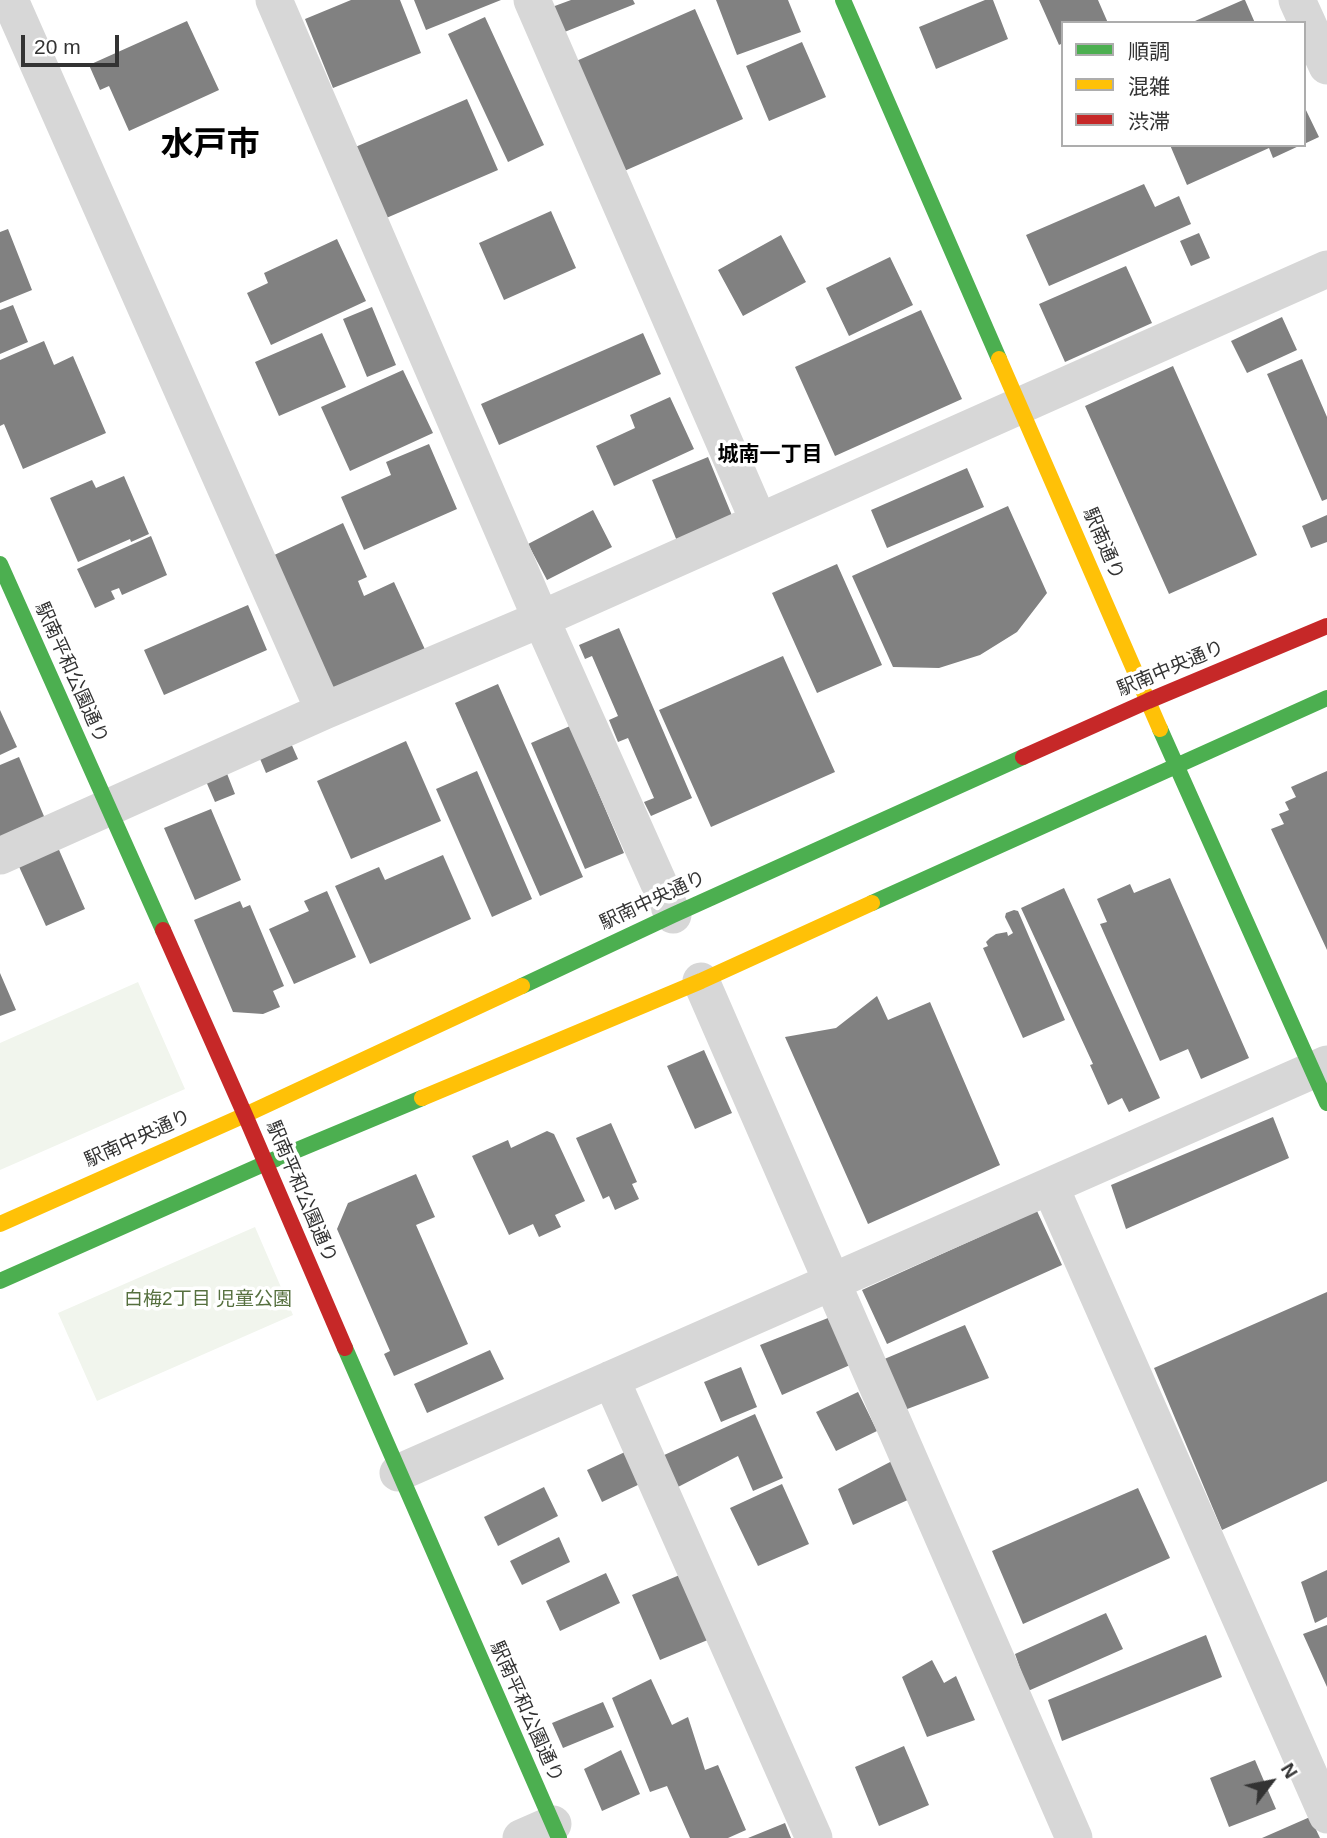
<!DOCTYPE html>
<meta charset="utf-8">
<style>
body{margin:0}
#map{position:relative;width:1327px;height:1838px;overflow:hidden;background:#fff;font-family:Arial,"Noto Sans JP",sans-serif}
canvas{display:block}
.legend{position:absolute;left:1061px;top:21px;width:245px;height:126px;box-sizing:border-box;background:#fff;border:2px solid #adadad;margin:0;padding:9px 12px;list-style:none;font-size:21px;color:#333}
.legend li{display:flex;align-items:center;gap:14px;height:35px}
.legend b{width:35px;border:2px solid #adadad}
.north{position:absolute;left:1236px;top:1747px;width:70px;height:70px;-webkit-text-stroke:5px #fff;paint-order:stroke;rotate:58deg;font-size:19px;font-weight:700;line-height:28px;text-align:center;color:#333}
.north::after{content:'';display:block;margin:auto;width:24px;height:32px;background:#333;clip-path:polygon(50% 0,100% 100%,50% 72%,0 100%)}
.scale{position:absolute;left:21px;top:35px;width:98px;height:32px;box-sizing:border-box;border:4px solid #333;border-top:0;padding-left:9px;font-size:21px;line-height:24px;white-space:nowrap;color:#333;-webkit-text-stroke:5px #fff;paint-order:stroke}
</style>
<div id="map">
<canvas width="1327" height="1838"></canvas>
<ul class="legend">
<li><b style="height:9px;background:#4caf50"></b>順調</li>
<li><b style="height:9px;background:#ffc107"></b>混雑</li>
<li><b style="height:9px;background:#c62828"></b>渋滞</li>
</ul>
<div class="north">N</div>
<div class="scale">20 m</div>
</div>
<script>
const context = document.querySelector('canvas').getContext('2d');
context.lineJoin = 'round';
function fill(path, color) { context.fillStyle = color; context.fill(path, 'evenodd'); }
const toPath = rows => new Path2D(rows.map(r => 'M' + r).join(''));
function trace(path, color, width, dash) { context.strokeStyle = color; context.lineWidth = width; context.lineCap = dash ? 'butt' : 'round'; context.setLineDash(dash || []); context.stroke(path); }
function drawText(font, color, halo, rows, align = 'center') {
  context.font = font + ' Arial,"Noto Sans JP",sans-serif'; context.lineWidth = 7; context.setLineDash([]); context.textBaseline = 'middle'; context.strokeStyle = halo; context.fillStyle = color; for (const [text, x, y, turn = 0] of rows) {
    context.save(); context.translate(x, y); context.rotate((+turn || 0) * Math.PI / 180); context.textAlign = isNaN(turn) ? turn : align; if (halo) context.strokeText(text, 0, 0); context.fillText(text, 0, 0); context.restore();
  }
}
fill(toPath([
 [138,982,185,1089,0,1170,0,1043],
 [255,1227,293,1315,97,1401,58,1313]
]), '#f1f5ed');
fill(toPath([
 [351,0,400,0,421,53,333,88,305,19],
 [414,0,501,0,426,30],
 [571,0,633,0,635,4,562,33,552,7],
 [716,0,788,0,801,32,737,55],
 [985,0,993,0,1008,39,936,69,919,27],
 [1039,0,1098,0,1108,23,1063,23,1063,43,1059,45],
 [1243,0,1245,0,1255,23,1196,23,1195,21],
 [695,9,743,119,622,172,574,62],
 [485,17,544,145,508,162,448,34],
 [187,21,219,90,129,131,109,86,100,90,89,65],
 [802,42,826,97,769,121,746,66],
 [467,99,498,170,384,219,353,148],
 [1304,106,1319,137,1304,144],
 [1170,145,1301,145,1273,158,1269,148,1187,185],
 [1144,184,1155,207,1179,196,1191,224,1049,286,1026,235],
 [551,211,576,268,504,300,479,243],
 [8,229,32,290,0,303,0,232],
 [1199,233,1210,258,1191,266,1180,241],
 [781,235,806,282,743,316,718,270],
 [337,239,366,301,271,345,247,293,268,283,264,273],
 [890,257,913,305,849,336,826,288],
 [1126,266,1152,323,1065,362,1039,304],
 [13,305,28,342,0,354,0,310],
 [372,307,396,365,367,377,343,319],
 [921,310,962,399,835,456,795,367],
 [1282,317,1297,350,1247,373,1231,341],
 [322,333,346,387,279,416,255,362],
 [643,333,661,374,499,445,481,404],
 [44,341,54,365,73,356,106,433,23,469,4,424,0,426,0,360],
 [1302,359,1327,417,1327,499,1322,501,1267,374],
 [1173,366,1257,555,1169,594,1085,406],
 [403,370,433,433,350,471,321,407],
 [670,397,694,449,614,486,596,446,635,428,630,415],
 [429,444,457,509,364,550,341,497,391,475,386,462],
 [708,457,733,518,677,541,652,480],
 [967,468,984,507,887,548,871,510],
 [124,476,149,534,131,542,130,539,78,562,50,498,92,480,96,488],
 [1008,506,1047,593,1017,632,980,655,939,668,893,667,852,576],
 [593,510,612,547,547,580,528,544],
 [1327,515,1327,542,1311,548,1302,526],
 [343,523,367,577,358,581,364,596,394,582,428,656,334,699,270,557],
 [151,536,167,575,122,595,119,588,111,591,115,599,95,608,77,569],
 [837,564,882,665,817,693,772,593],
 [248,605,267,650,164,695,144,650],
 [619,628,692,798,651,816,644,802,654,798,628,738,618,742,609,720,618,716,592,656,585,659,579,645],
 [783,656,835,772,711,827,659,710],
 [498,684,583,877,540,896,455,703],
 [0,710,17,747,0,755],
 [570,726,624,853,585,869,531,743],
 [290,741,298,759,266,773,258,754],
 [406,741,441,821,351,859,317,781],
 [19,757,46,821,0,841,0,765],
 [226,771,235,794,215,802,205,779],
 [477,771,532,899,492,917,436,789],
 [1327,771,1327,950,1271,829,1284,824,1279,814,1289,810,1285,802,1296,797,1291,787],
 [211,809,241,880,195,900,164,828],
 [56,843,85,909,46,926,16,860],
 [443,855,471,919,370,964,335,886,379,867,385,880],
 [1170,878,1249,1058,1201,1079,1188,1049,1160,1061,1100,924,1107,922,1097,899,1130,884,1134,893],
 [1064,888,1160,1098,1129,1112,1122,1098,1108,1105,1090,1065,1093,1064,1021,908],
 [327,891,356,957,294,984,269,929,309,911,304,901],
 [240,901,243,908,250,905,284,986,273,991,280,1007,263,1014,233,1012,194,920],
 [1014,910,1018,911,1065,1020,1023,1038,983,948,988,946,986,942,990,938,996,934,1007,932,1008,936,1013,933,1005,917,1006,913],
 [0,973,16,1010,0,1016],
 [877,996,888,1020,930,1002,1000,1165,868,1224,785,1037,836,1028],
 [704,1050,732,1113,695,1129,667,1066],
 [1273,1117,1289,1158,1126,1229,1111,1185],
 [611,1123,637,1182,632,1184,639,1199,615,1210,609,1196,603,1199,576,1138],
 [547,1131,554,1134,585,1201,555,1215,561,1227,539,1237,533,1224,509,1235,472,1156,508,1140,511,1148],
 [416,1174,435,1217,416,1225,468,1344,394,1376,384,1354,390,1351,337,1229,348,1203],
 [1037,1211,1062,1265,887,1344,862,1290],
 [1327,1292,1327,1481,1222,1530,1154,1368],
 [828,1318,850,1365,782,1395,760,1345],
 [965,1325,989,1378,902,1411,882,1360],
 [490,1350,504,1379,427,1413,414,1384],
 [741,1367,757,1407,721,1422,704,1382],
 [858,1392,877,1431,836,1451,816,1412],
 [755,1414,783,1478,753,1491,738,1456,676,1488,662,1456],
 [627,1451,642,1483,602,1502,587,1470],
 [892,1461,912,1498,853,1525,838,1489],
 [782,1484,809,1544,758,1566,730,1508],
 [544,1487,558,1516,498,1546,484,1517],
 [1138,1488,1170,1558,1023,1624,992,1551],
 [559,1537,570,1562,522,1585,510,1561],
 [1327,1570,1327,1617,1315,1623,1301,1582],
 [606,1573,620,1603,560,1631,546,1601],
 [682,1574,710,1639,660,1660,632,1595],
 [1106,1613,1123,1649,1028,1691,1015,1654],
 [1327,1625,1327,1687,1303,1634],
 [1206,1635,1222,1677,1062,1741,1048,1700],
 [932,1660,944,1683,956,1676,975,1720,927,1737,902,1677],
 [651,1679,672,1725,688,1717,705,1770,718,1765,746,1830,728,1838,690,1838,667,1786,650,1792,612,1698],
 [603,1702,614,1727,563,1748,552,1723],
 [904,1746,929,1805,879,1826,855,1767],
 [621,1750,640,1794,602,1811,584,1769],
 [1255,1760,1276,1809,1229,1827,1210,1778],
 [1310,1817,1320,1838,1262,1838],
 [785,1823,791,1838,748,1838]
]), '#818181');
trace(toPath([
 [10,0,324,711],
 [274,0,541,619,673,915],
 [532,0,759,522],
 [1297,0,1327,66],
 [0,856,324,711,541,619,1327,269],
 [701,981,1074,1838],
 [1050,1186,1327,1815],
 [611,1379,814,1838],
 [398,1473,1327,1064],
 [521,1838,553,1824]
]), '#d7d7d7', 37);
trace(toPath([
 [843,0,999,359],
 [0,564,163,930],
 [1160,729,1327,1103],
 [872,903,1327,698],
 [522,986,673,915,1023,757],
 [0,1281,266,1163,422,1098],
 [345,1348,559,1838]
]), '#4caf50', 16);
trace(toPath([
 [999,359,1160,729],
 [422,1098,701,981,872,903],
 [0,1224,245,1115,522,986]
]), '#ffc107', 16);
trace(toPath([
 [1023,757,1148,701,1327,626],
 [163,930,245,1115,345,1348]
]), '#c62828', 16);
drawText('19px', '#333', '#fff', [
 ["駅南通り",1103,544,67],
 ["駅南中央通り",1171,669,-23],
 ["駅南平和公園通り",71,673,66],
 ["駅南中央通り",653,901,-25],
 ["駅南中央通り",138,1139,-24],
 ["駅南平和公園通り",301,1192,67],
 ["駅南平和公園通り",526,1712,66]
]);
drawText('19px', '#56703f', '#fff', [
 ["白梅2丁目 児童公園",208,1300]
]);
drawText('bold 21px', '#000', '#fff', [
 ["城南一丁目",770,455]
]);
drawText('bold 33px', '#000', '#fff', [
 ["水戸市",210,146]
]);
</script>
